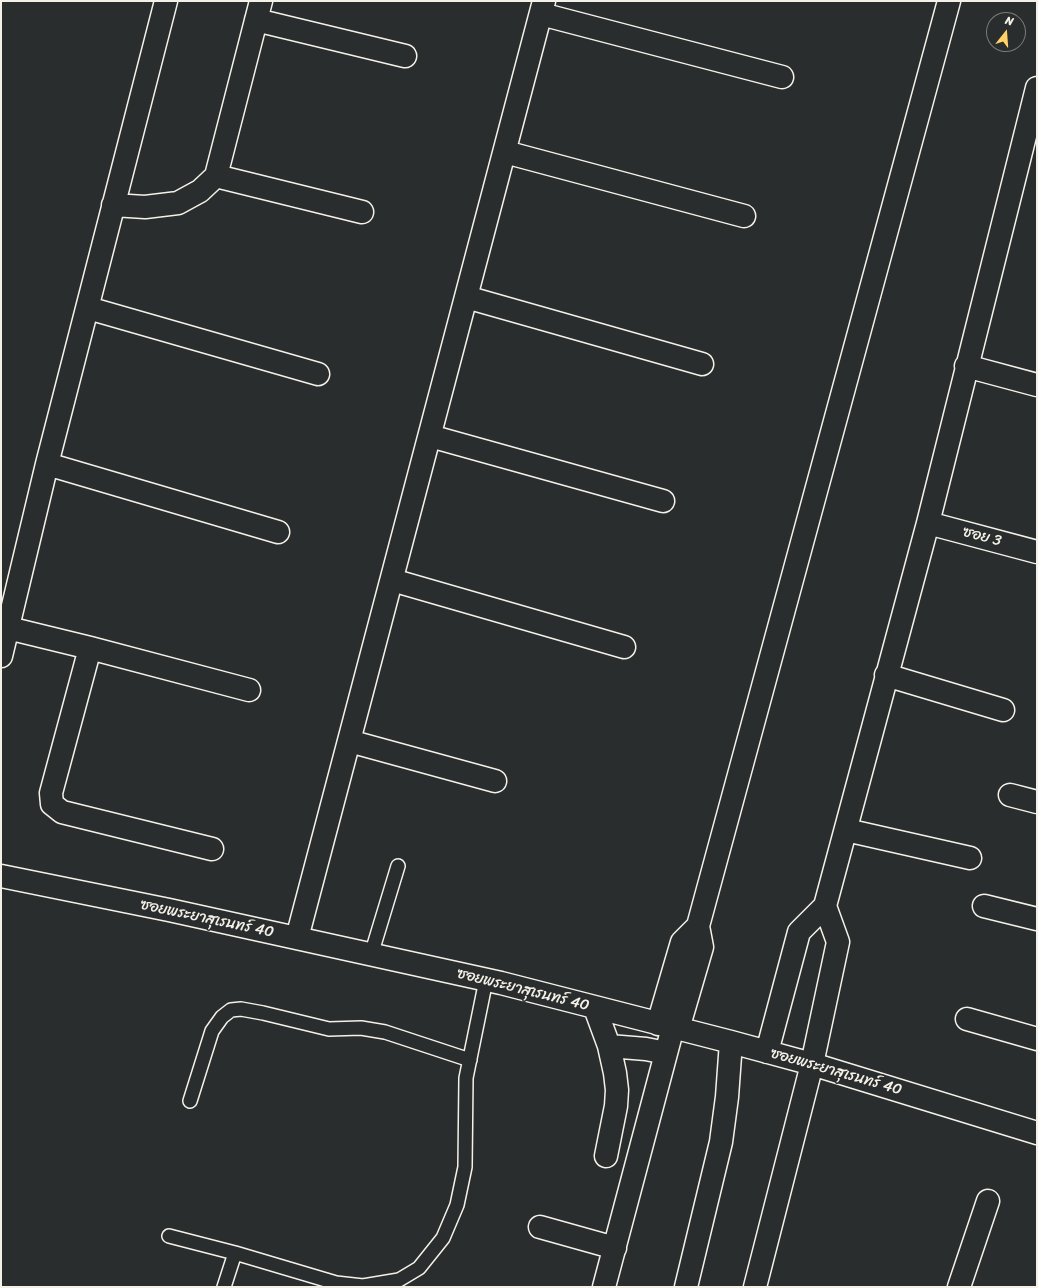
<!DOCTYPE html>
<meta charset="utf-8">
<style>
body{margin:0}
#map{position:relative;width:1038px;height:1288px;overflow:hidden;background:#2a2d2e;font-family:Sriracha,sans-serif}
canvas{display:block}
.frame{position:absolute;inset:0;border:2px solid #f4f1e8;pointer-events:none}
.north{position:absolute;left:986px;top:12px;width:40px;height:40px;box-sizing:border-box;background:#2a2d2e;border:1px solid #7b7b78;border-radius:50%;rotate:17deg;font-size:11px;font-weight:700;line-height:16px;text-align:center;color:#f4f1e8}
.north::after{content:'';display:block;margin:auto;width:14px;height:18px;background:#ffd166;clip-path:polygon(50% 0,100% 100%,50% 72%,0 100%)}
</style>
<div id="map">
<canvas width="1038" height="1288"></canvas>
<div class="frame"></div>
<div class="north">N</div>
</div>
<script>
const context = document.querySelector('canvas').getContext('2d');
context.lineJoin = 'round';
const toPath = rows => new Path2D(rows.map(r => 'M' + r).join(''));
function trace(path, color, width, dash) { context.strokeStyle = color; context.lineWidth = width; context.lineCap = dash ? 'butt' : 'round'; context.setLineDash(dash || []); context.stroke(path); }
function drawText(font, color, halo, rows, align = 'center') {
  context.font = font + ' Sriracha,"Playpen Sans Thai",sans-serif'; context.lineWidth = 3; context.setLineDash([]); context.textBaseline = 'middle'; context.strokeStyle = halo; context.fillStyle = color; for (const [text, x, y, turn = 0] of rows) {
    context.save(); context.translate(x, y); context.rotate((+turn || 0) * Math.PI / 180); context.textAlign = isNaN(turn) ? turn : align; if (halo) context.strokeText(text, 0, 0); context.fillText(text, 0, 0); context.restore();
  }
}
const lane = toPath([
 [371,955,398,866],
 [190,1101,212,1031,222,1017,231,1010,241,1009,263,1013,329,1029,361,1028,385,1032,470,1060],
 [169,1236,235,1253,336,1283,363,1286,399,1280,419,1268,443,1238,457,1205,465,1167,466,1078,486,980],
 [224,1287,235,1253]
]);
const street = toPath([
 [541,14,782,77],
 [256,20,405,56],
 [505,152,744,216],
 [216,176,362,212],
 [113,205,145,207,178,203,200,191,216,176,261,1],
 [466,297,702,364],
 [88,308,318,374],
 [966,366,1037,385],
 [430,436,663,501],
 [47,464,278,532],
 [928,523,1037,552],
 [392,580,624,647],
 [8,628,90,648,249,690],
 [90,648,51,793,52,804,62,812,212,849],
 [1,656,47,464,166,1],
 [886,675,1003,710],
 [349,741,495,781],
 [1010,795,1037,802],
 [846,830,970,858],
 [1,876,169,910,501,983,731,1042,812,1064,1037,1133],
 [984,906,1037,919],
 [297,938,544,1],
 [595,1008,609,1046,615,1073,617,1090,616,1106,606,1156],
 [967,1019,1037,1039],
 [658,1024,682,942,698,926],
 [678,1029,702,947,698,926,949,1],
 [609,1046,646,1049,666,1053],
 [767,1052,799,932,825,906,928,523,1037,88],
 [540,1227,615,1248],
 [604,1287,673,1027],
 [686,1287,721,1142,727,1097,731,1042],
 [755,1287,812,1064,838,942,825,906],
 [959,1287,988,1201]
]);
trace(lane, '#f4f1e8', 16);
trace(street, '#f4f1e8', 25);
trace(lane, '#2a2d2e', 13);
trace(street, '#2a2d2e', 22);
drawText('15px', '#f4f1e8', '#2a2d2e', [
 ["ซอย 3",982,537,15],
 ["ซอยพระยาสุเรนทร์ 40",207,919,12],
 ["ซอยพระยาสุเรนทร์ 40",523,990,14],
 ["ซอยพระยาสุเรนทร์ 40",836,1072,16]
]);
</script>
